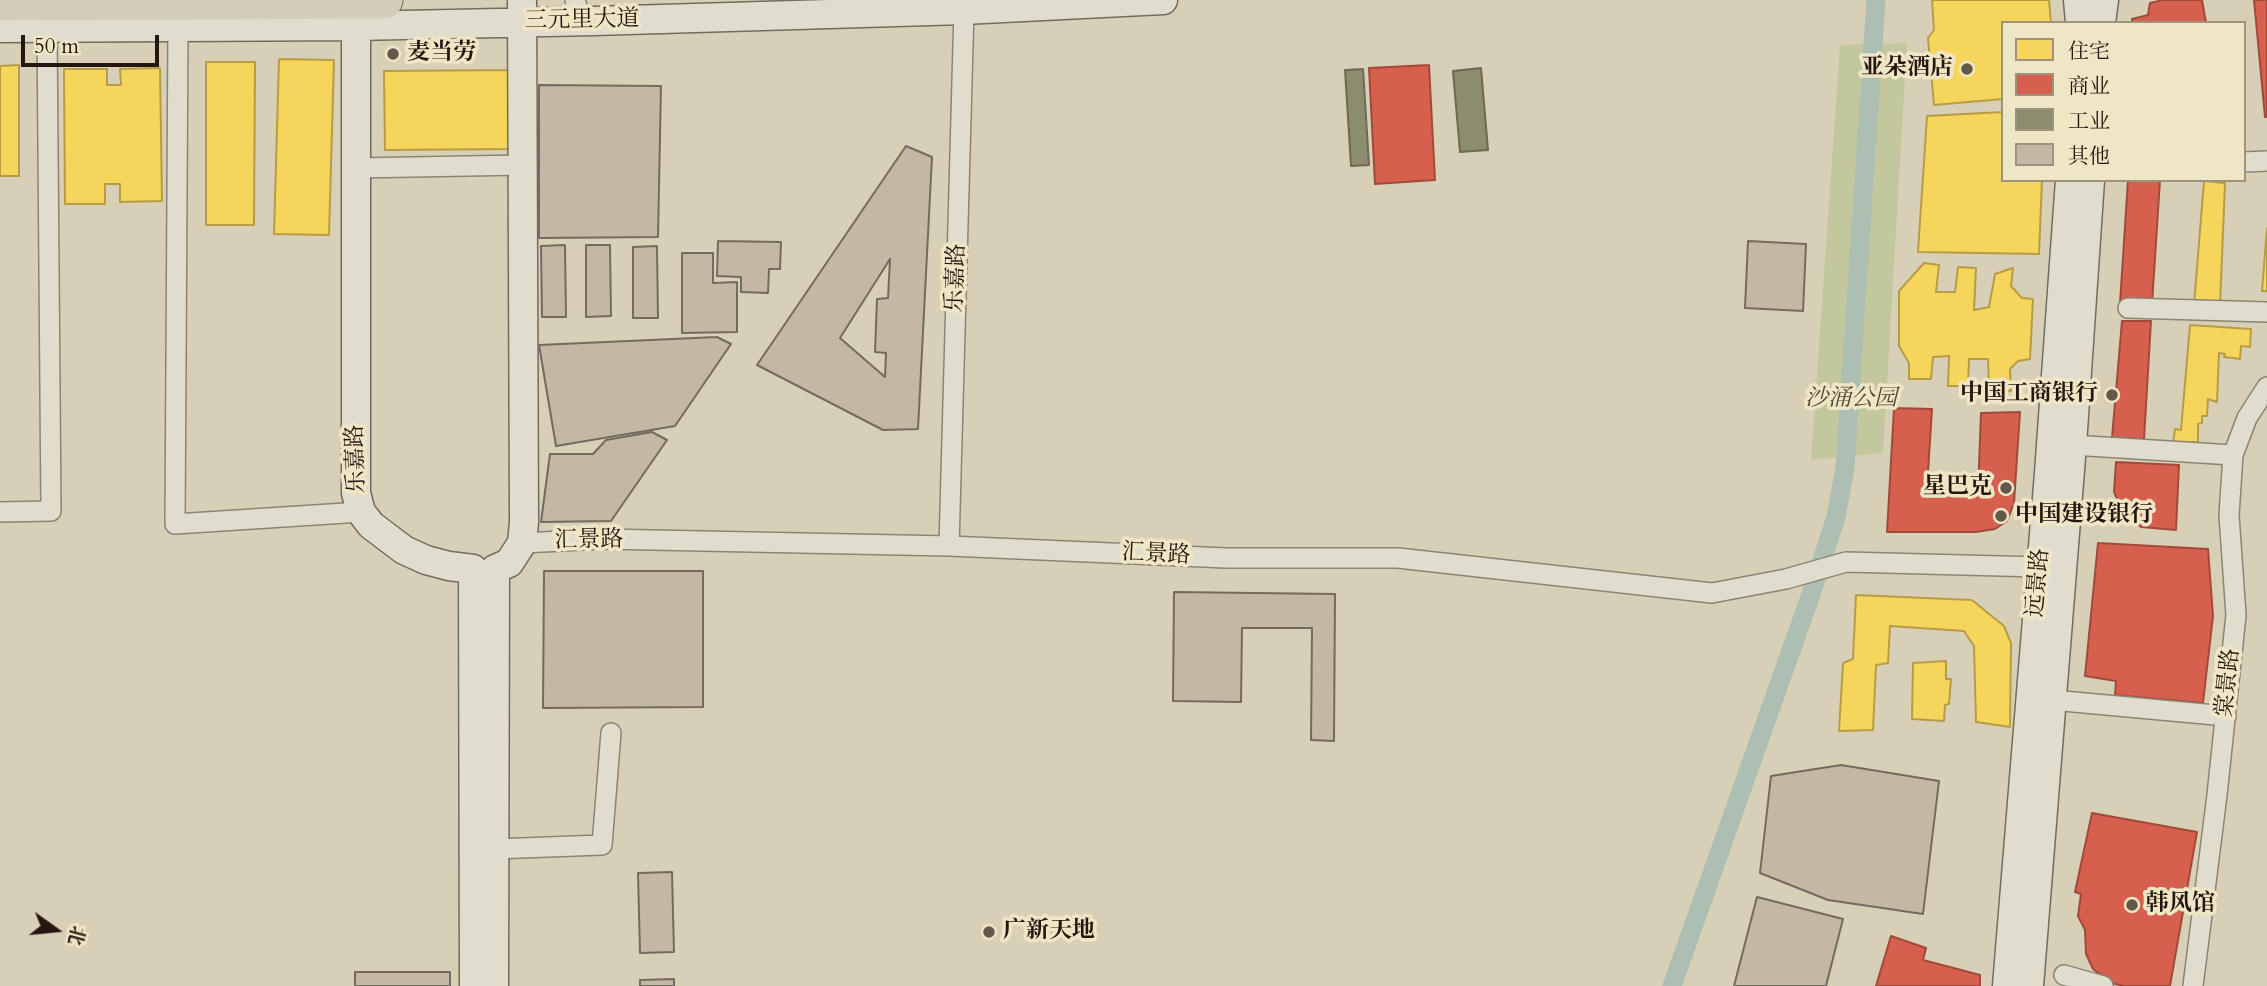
<!DOCTYPE html>
<meta charset="utf-8">
<style>
body{margin:0}
#map{position:relative;width:2267px;height:986px;overflow:hidden;background:#d8d0b6;font-family:Cardo,"Noto Serif SC",serif}
canvas{display:block}
.legend{position:absolute;left:2001px;top:21px;width:245px;height:161px;box-sizing:border-box;background:#efe6c6;border:2px solid #9e937d;margin:0;padding:9px 12px;list-style:none;font-size:21px;color:#251710}
.legend li{display:flex;align-items:center;gap:14px;height:35px}
.legend b{width:35px;border:2px solid #9e937d}
.north{position:absolute;left:21px;top:895px;width:70px;height:70px;-webkit-text-stroke:5px #efe6c6;paint-order:stroke;rotate:105deg;font-size:19px;font-weight:700;line-height:28px;text-align:center;color:#251710}
.north::after{content:'';display:block;margin:auto;width:24px;height:32px;background:#251710;clip-path:polygon(50% 0,100% 100%,50% 72%,0 100%)}
.scale{position:absolute;left:21px;top:35px;width:138px;height:32px;box-sizing:border-box;border:4px solid #251710;border-top:0;padding-left:9px;font-size:21px;line-height:24px;white-space:nowrap;color:#251710;-webkit-text-stroke:5px #efe6c6;paint-order:stroke}
</style>
<div id="map">
<canvas width="2267" height="986"></canvas>
<ul class="legend">
<li><b style="height:19px;background:#f6d55c"></b>住宅</li>
<li><b style="height:19px;background:#d6604d"></b>商业</li>
<li><b style="height:19px;background:#8c8c6e"></b>工业</li>
<li><b style="height:19px;background:#c4b7a3"></b>其他</li>
</ul>
<div class="north">北</div>
<div class="scale">50 m</div>
</div>
<script>
const context = document.querySelector('canvas').getContext('2d');
context.lineJoin = 'round';
function fill(path, color) { context.fillStyle = color; context.fill(path, 'evenodd'); }
const toPath = rows => new Path2D(rows.map(r => 'M' + r).join(''));
function trace(path, color, width, dash) { context.strokeStyle = color; context.lineWidth = width; context.lineCap = dash ? 'butt' : 'round'; context.setLineDash(dash || []); context.stroke(path); }
function drawText(font, color, halo, rows, align = 'center') {
  context.font = font + ' Cardo,"Noto Serif SC",serif'; context.lineWidth = 7; context.setLineDash([]); context.textBaseline = 'middle'; context.strokeStyle = halo; context.fillStyle = color; for (const [text, x, y, turn = 0] of rows) {
    context.save(); context.translate(x, y); context.rotate((+turn || 0) * Math.PI / 180); context.textAlign = isNaN(turn) ? turn : align; if (halo) context.strokeText(text, 0, 0); context.fillText(text, 0, 0); context.restore();
  }
}
fill(toPath([
 [1907,43,1883,453,1811,460,1840,45]
]), '#c3c79e');
const homes = toPath([
 [1932,0,2049,0,2051,23,2003,23,2003,99,1934,105,1928,38,1934,30,1932,0],
 [279,59,334,60,329,235,274,234,279,59],
 [206,62,255,62,254,225,206,225,206,62],
 [19,65,19,176,0,176,0,66,19,65],
 [160,68,162,201,120,202,120,184,105,184,105,204,65,204,64,69,107,69,107,85,121,85,120,69,160,68],
 [513,70,514,149,385,150,384,71,513,70],
 [2003,112,2003,180,2042,180,2039,254,1918,252,1927,116,2003,112],
 [2204,181,2225,183,2220,305,2194,305,2204,181],
 [2267,228,2267,291,2262,291,2267,228],
 [1924,263,1939,265,1936,292,1955,292,1958,267,1976,268,1974,310,1989,307,1995,274,2013,268,2011,286,2022,298,2033,299,2030,359,2018,361,2010,369,2011,391,1989,388,1988,359,1969,359,1968,386,1948,386,1949,356,1933,357,1931,379,1909,379,1909,363,1899,346,1899,291,1924,263],
 [2190,325,2251,329,2250,347,2241,346,2240,359,2224,357,2225,354,2219,353,2217,402,2208,399,2207,416,2202,416,2202,423,2198,424,2198,442,2173,443,2175,429,2181,430,2190,325],
 [1856,595,1972,600,2004,626,2011,643,2010,727,1976,722,1974,646,1964,631,1890,626,1888,663,1876,665,1873,730,1839,731,1843,663,1853,659,1856,595],
 [1946,661,1946,679,1951,679,1949,704,1945,705,1944,721,1912,719,1913,663,1946,661]
]);
fill(homes, '#f6d55c');
trace(homes, '#b79c45', 2);
const shops = toPath([
 [2202,0,2206,23,2132,23,2132,19,2148,15,2150,3,2163,0,2202,0],
 [2254,0,2267,0,2267,117,2265,117,2254,0],
 [1429,65,1435,180,1375,184,1369,68,1429,65],
 [2128,180,2160,180,2152,304,2120,303,2128,180],
 [2122,321,2151,321,2144,439,2112,438,2122,321],
 [1894,408,1932,409,1927,488,1978,491,1981,413,2020,412,2014,503,2007,521,1995,529,1976,532,1887,532,1894,408],
 [2116,462,2179,465,2176,530,2141,527,2123,512,2114,492,2116,462],
 [2098,543,2208,549,2213,616,2203,703,2115,695,2116,681,2085,676,2098,543],
 [2092,813,2197,832,2170,986,2124,986,2111,983,2093,969,2086,954,2085,930,2078,916,2081,894,2075,892,2092,813],
 [1891,936,1926,948,1923,960,1980,975,1980,986,1876,986,1891,936]
]);
fill(shops, '#d6604d');
trace(shops, '#a14a3b', 2);
const industry = toPath([
 [1481,68,1488,150,1460,152,1453,71,1481,68],
 [1363,69,1369,165,1351,166,1345,70,1363,69]
]);
fill(industry, '#8c8c6e');
trace(industry, '#6d6952', 2);
trace(toPath([
 [1672,986,1810,597,1836,517,1845,468,1876,0]
]), '#adbfb2', 19);
const building = toPath([
 [539,85,661,86,658,237,539,238,539,85],
 [906,146,932,157,918,429,883,430,757,365,906,146],
 [890,259,888,298,877,299,875,352,886,353,885,377,840,338,890,259],
 [718,241,781,242,780,269,769,269,768,293,741,292,741,277,717,276,718,241],
 [1748,241,1806,244,1803,311,1745,308,1748,241],
 [565,245,566,317,542,317,541,246,565,245],
 [586,245,610,245,611,316,586,317,586,245],
 [657,246,658,318,633,318,633,247,657,246],
 [682,253,713,253,713,283,737,282,737,332,682,333,682,253],
 [717,337,731,344,675,426,556,446,539,345,717,337],
 [652,432,667,440,611,521,541,522,550,454,593,454,606,440,652,432],
 [544,571,703,571,703,707,543,708,544,571],
 [1174,592,1335,594,1334,741,1311,740,1312,628,1242,628,1241,702,1173,701,1174,592],
 [1841,765,1939,781,1923,914,1828,900,1760,873,1771,776,1841,765],
 [672,872,674,952,640,953,638,873,672,872],
 [1757,897,1843,919,1826,986,1734,986,1757,897],
 [355,972,450,972,450,986,355,986,355,972],
 [674,979,674,986,640,986,640,980,674,979]
]);
fill(building, '#c4b7a3');
trace(building, '#726b5f', 2);
const street = toPath([
 [575,0,578,10,594,21],
 [178,27,175,524,361,512],
 [2244,162,2267,161],
 [356,168,523,165],
 [2128,308,2267,312],
 [2072,445,2233,455],
 [0,512,51,511,47,28],
 [522,543,603,539,949,546,1226,558,1398,558,1712,593,1786,579,1846,562,2040,567],
 [949,546,964,10],
 [2052,700,2226,716],
 [494,849,602,845,611,733],
 [2064,975,2103,986],
 [2193,986,2217,795,2236,615,2229,515,2233,455,2247,418,2267,387]
]);
const secondary = toPath([
 [2078,0,2080,23],
 [2101,23,2104,0],
 [356,26,356,493,361,512,371,525,404,550,426,560,449,566,473,569,474,986],
 [0,28,356,26,594,21,964,10,1163,0],
 [494,986,495,569,509,563,522,543,524,522,522,0],
 [2007,986,2049,473,2070,180],
 [2029,986,2072,445,2090,180]
]);
const highway = toPath([
 [0,2,384,0]
]);
trace(street, '#8b8475', 22);
trace(secondary, '#726b5f', 31);
trace(highway, '#726b5f', 39);
trace(street, '#e0ddcf', 19);
trace(secondary, '#e0ddcf', 28);
trace(highway, '#d5cdbb', 37);
for (const [x, y, r, color] of [
 [393,54,7,"#64584a"],
 [1967,69,7,"#64584a"],
 [2112,395,7,"#64584a"],
 [2006,488,7,"#64584a"],
 [2001,516,7,"#64584a"],
 [2132,905,7,"#64584a"],
 [989,932,7,"#64584a"]
]) { const dot = new Path2D(); dot.arc(x, y, r, 0, 2 * Math.PI); context.fillStyle = color; context.fill(dot); trace(dot, '#efe6c6', 2.5); }
drawText('23px', '#251710', '#efe6c6', [
 ["三元里大道",582,21,-1],
 ["乐嘉路",957,278,-88],
 ["乐嘉路",357,459,-92],
 ["汇景路",589,541,-1],
 ["汇景路",1156,555,3],
 ["远景路",2039,583,-85],
 ["棠景路",2229,683,-84]
]);
drawText('bold 23px', '#251710', '#efe6c6', [
 ["麦当劳",407,54],
 ["亚朵酒店",1953,69,"right"],
 ["中国工商银行",2098,395,"right"],
 ["星巴克",1992,488,"right"],
 ["中国建设银行",2015,516],
 ["韩风馆",2146,905],
 ["广新天地",1003,932]
], 'left');
drawText('italic 23px', '#4f4935', '#efe6c6', [
 ["沙涌公园",1851,400]
]);
</script>
